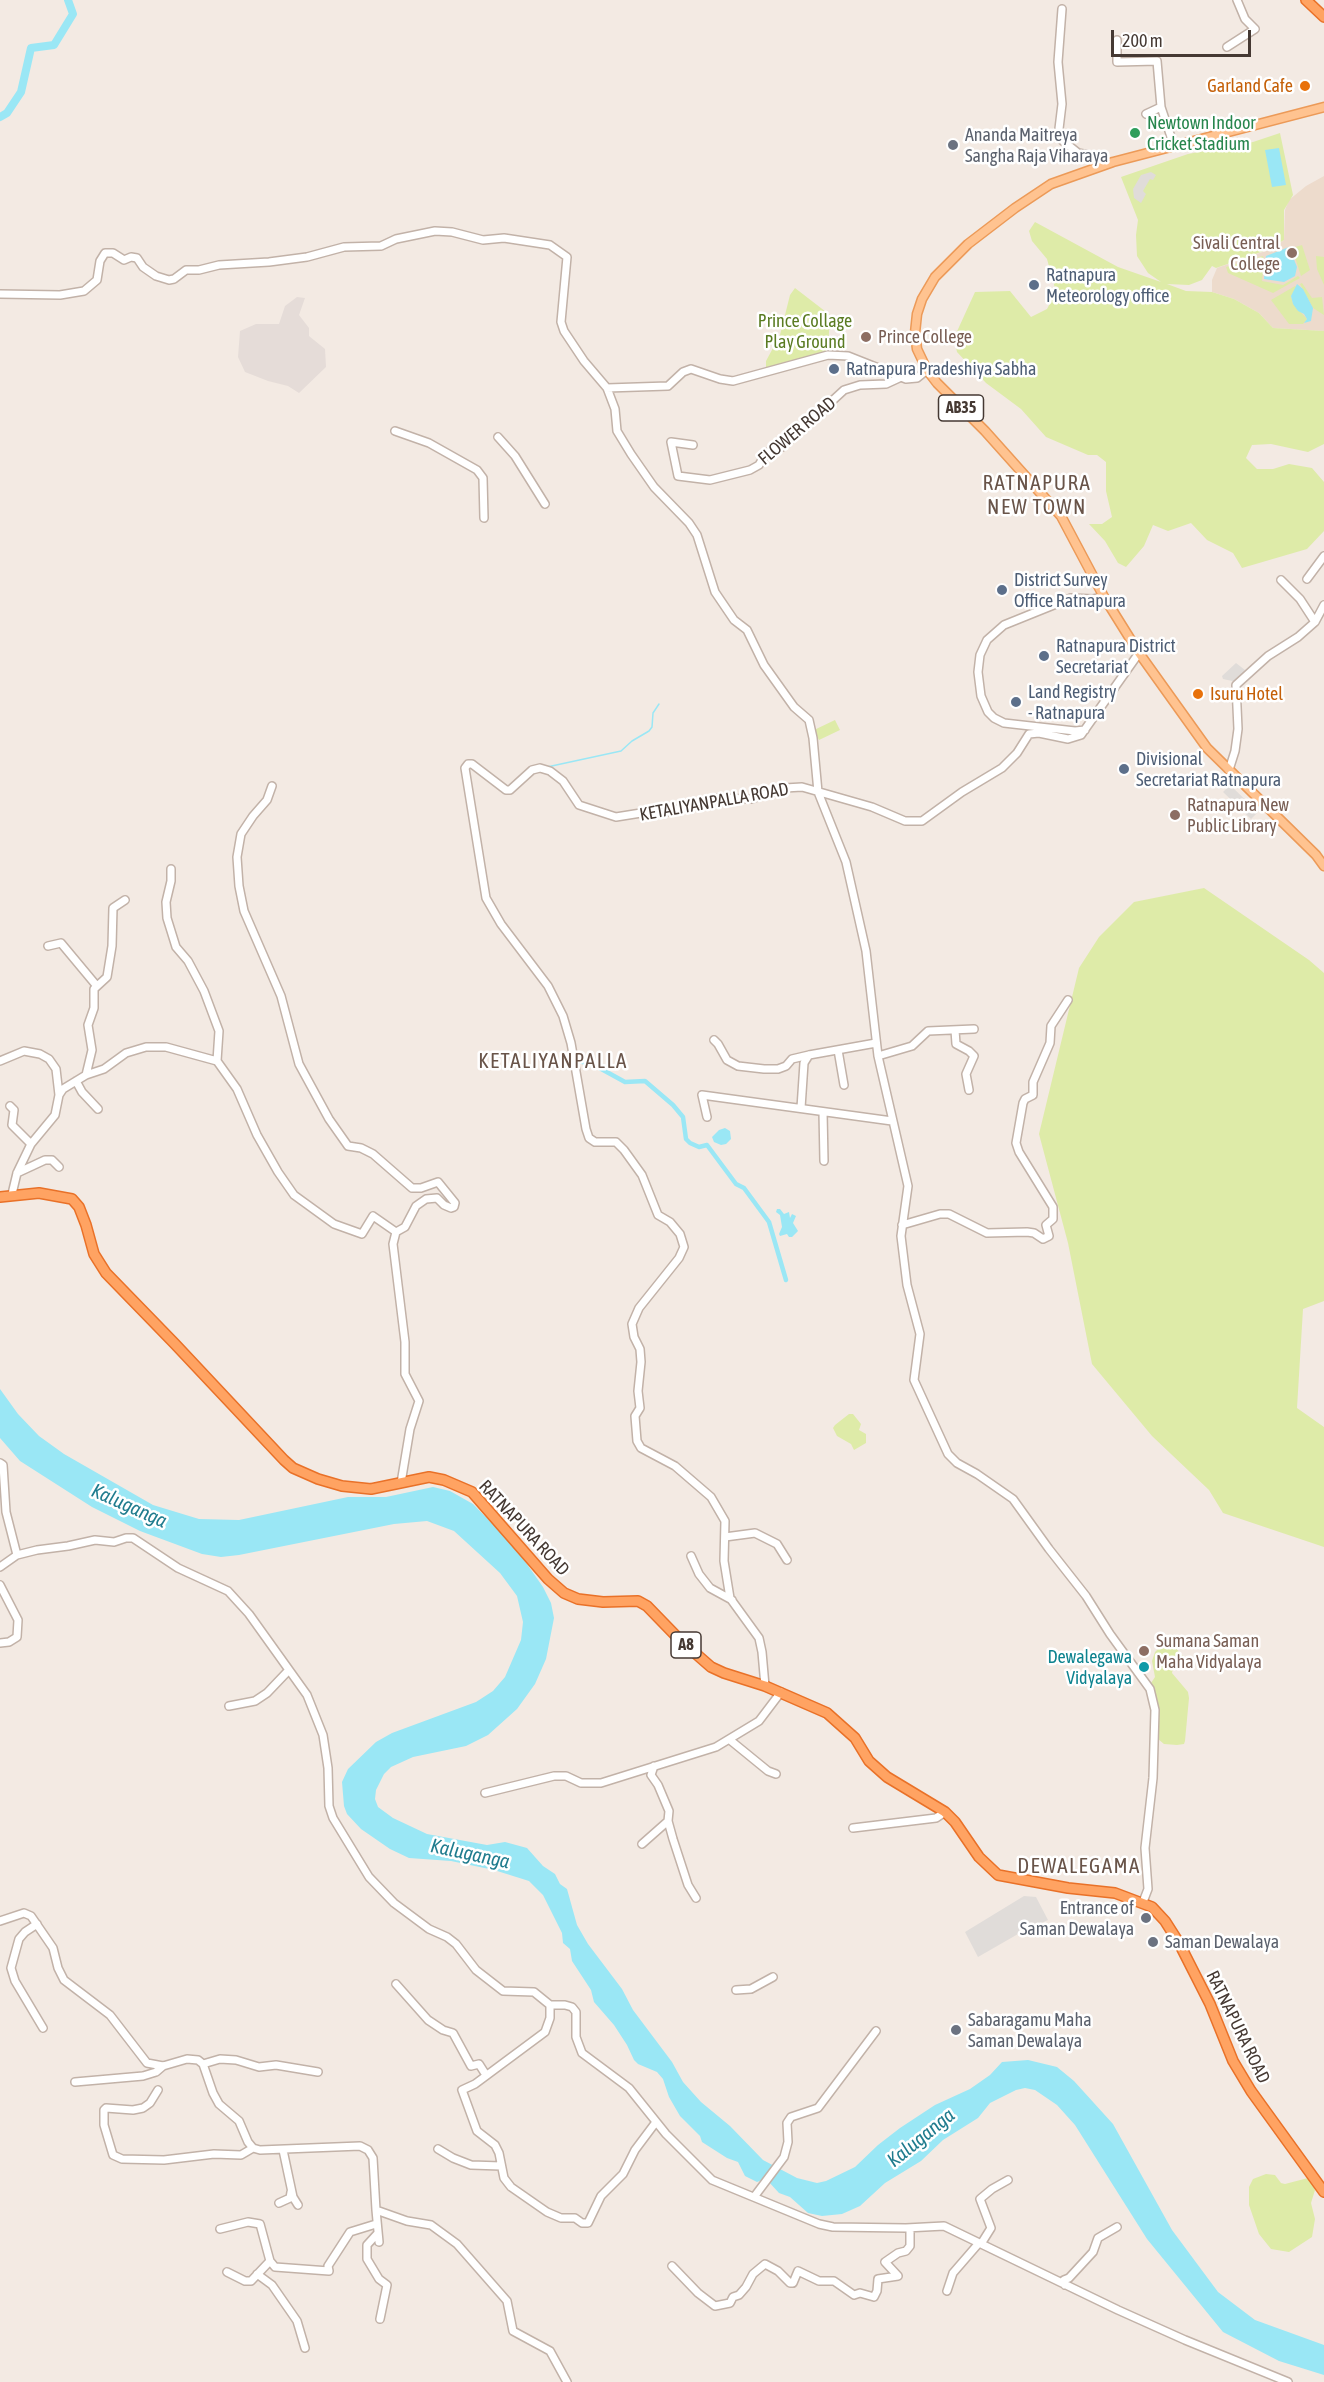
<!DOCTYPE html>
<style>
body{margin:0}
#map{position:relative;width:1324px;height:2382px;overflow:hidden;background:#f3eae3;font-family:"Asap Condensed",sans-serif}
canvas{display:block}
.scale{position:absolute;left:1111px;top:30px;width:140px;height:27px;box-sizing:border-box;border:3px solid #453933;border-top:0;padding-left:8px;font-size:18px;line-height:21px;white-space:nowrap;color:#453933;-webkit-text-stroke:4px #fff;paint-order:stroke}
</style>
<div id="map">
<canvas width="1324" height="2382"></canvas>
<div class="scale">200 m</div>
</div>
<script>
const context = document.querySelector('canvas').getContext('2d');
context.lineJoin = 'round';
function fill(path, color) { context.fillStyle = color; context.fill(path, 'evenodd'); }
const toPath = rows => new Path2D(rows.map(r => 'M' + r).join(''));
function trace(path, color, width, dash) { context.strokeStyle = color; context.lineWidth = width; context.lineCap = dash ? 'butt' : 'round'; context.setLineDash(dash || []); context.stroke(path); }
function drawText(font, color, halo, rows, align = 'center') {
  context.font = font + ' "Asap Condensed",sans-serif'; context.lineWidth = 5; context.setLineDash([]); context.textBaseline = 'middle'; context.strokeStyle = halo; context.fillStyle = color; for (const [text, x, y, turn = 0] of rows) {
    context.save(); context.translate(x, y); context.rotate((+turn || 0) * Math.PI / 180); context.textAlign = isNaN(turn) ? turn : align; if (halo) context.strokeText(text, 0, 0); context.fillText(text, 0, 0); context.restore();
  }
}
fill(toPath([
 [297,297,305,298,299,315,309,328,309,336,325,349,326,367,299,393,288,386,268,381,245,372,238,357,240,331,256,324,279,324,285,306]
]), '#e5dcd8');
fill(toPath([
 [1324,176,1324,331,1273,328,1259,313,1234,299,1212,292,1212,280,1217,268,1271,249,1284,240,1285,210,1289,200,1306,186]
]), '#eddbcc');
fill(toPath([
 [1280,133,1293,195,1284,210,1284,240,1271,248,1248,257,1216,268,1212,266,1202,280,1189,285,1167,284,1186,291,1212,292,1234,299,1259,313,1273,328,1324,331,1324,444,1308,452,1271,444,1252,445,1246,458,1257,469,1273,469,1289,464,1312,468,1324,482,1324,531,1307,549,1242,568,1233,553,1207,540,1191,523,1168,531,1153,525,1144,546,1126,567,1118,563,1105,541,1089,524,1102,524,1112,517,1106,491,1106,462,1097,455,1088,455,1046,437,1021,409,986,383,957,352,954,338,975,292,1010,291,1031,317,1047,309,1056,292,1047,259,1032,241,1029,231,1035,222,1118,267,1161,282,1148,273,1137,256,1136,235,1138,220,1121,177,1188,154,1253,142],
 [1302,245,1310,270,1301,276,1292,248],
 [1263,256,1264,261,1262,281,1283,285,1298,276,1300,278,1273,293,1228,273,1226,267],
 [1316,256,1324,257,1324,285,1317,269],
 [1302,283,1312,298,1322,297,1324,315,1313,308,1300,284],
 [1295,286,1297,288,1291,296,1293,304,1307,319,1303,324,1289,324,1271,300],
 [795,288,830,315,828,349,824,352,766,369,766,361,780,335,790,295],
 [835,720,840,730,819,740,814,730],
 [1204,888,1309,960,1324,973,1324,1301,1303,1309,1297,1408,1324,1427,1324,1547,1223,1513,1209,1490,1152,1436,1092,1364,1068,1243,1039,1134,1079,968,1099,937,1134,902],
 [849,1414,853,1414,861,1424,859,1430,866,1434,866,1443,854,1450,851,1444,837,1436,833,1428,835,1425],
 [1171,1643,1184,1657,1184,1662,1173,1668,1172,1673,1188,1692,1189,1698,1185,1741,1184,1744,1177,1745,1164,1744,1158,1739,1157,1706,1151,1683,1155,1677,1152,1661,1155,1652,1161,1646],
 [1266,2174,1275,2175,1281,2183,1285,2184,1308,2178,1315,2190,1311,2203,1315,2219,1312,2237,1289,2252,1271,2249,1259,2234,1249,2205,1249,2187,1253,2179]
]), '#deeba8');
fill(toPath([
 [1151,172,1156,175,1153,180,1150,179,1143,191,1146,194,1141,203,1134,198,1133,189,1141,175],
 [1236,663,1245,670,1243,675,1237,682,1223,679,1222,676],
 [1230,785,1258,812,1251,819,1223,792],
 [1024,1896,1036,1897,1048,1920,1018,1934,978,1957,965,1932]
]), '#e0dcd9');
fill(toPath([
 [1279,148,1286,185,1272,187,1265,150],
 [1289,247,1297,267,1295,276,1284,282,1264,279,1266,256],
 [1297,284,1303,289,1313,308,1311,321,1304,323,1307,319,1304,314,1298,311,1293,304,1291,296],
 [725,1128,730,1131,731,1139,726,1144,721,1145,714,1142,712,1137,719,1130],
 [777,1209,780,1209,784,1214,789,1212,790,1218,792,1214,796,1216,793,1223,798,1231,792,1237,789,1237,787,1234,780,1236,779,1234,782,1227,780,1215,776,1212],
 [0,1389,18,1414,39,1436,64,1454,153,1505,199,1519,239,1520,348,1497,386,1497,433,1487,450,1491,473,1504,515,1547,543,1587,551,1603,554,1618,546,1659,535,1684,517,1709,488,1735,466,1746,413,1757,391,1767,384,1774,376,1790,375,1799,378,1807,393,1818,427,1834,487,1845,505,1842,527,1848,543,1866,555,1874,560,1884,567,1889,577,1925,588,1944,622,1989,633,2010,672,2062,683,2082,701,2102,730,2126,763,2160,797,2178,817,2183,826,2181,855,2167,878,2145,900,2128,935,2105,970,2089,990,2075,1002,2062,1028,2060,1057,2067,1074,2081,1113,2124,1172,2230,1218,2292,1255,2320,1324,2345,1324,2375,1279,2361,1223,2332,1147,2239,1075,2125,1057,2105,1035,2090,1025,2088,1016,2090,990,2103,978,2118,943,2140,921,2161,885,2183,860,2206,842,2214,822,2216,808,2213,790,2197,779,2193,768,2181,762,2180,757,2182,745,2176,738,2162,727,2158,702,2142,700,2136,680,2116,669,2097,663,2079,657,2072,638,2064,634,2060,627,2045,614,2025,594,2002,591,1990,572,1961,570,1949,563,1943,562,1933,543,1895,529,1881,494,1870,451,1861,409,1858,390,1849,361,1829,347,1814,344,1806,342,1782,348,1769,376,1742,392,1733,476,1702,493,1691,505,1677,521,1640,523,1622,517,1596,500,1573,454,1531,427,1521,394,1524,239,1555,221,1557,202,1554,140,1531,92,1507,20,1461,0,1438]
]), '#9ae7f5');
trace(toPath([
 [547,767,621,751,632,741,649,731,652,727,653,713,659,704]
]), '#9ae7f5', 1.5);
trace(toPath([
 [576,1063,579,1061,594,1065,625,1082,645,1081,673,1105,683,1117,686,1139,690,1143,699,1147,707,1145,736,1184,744,1188,769,1222,786,1280]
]), '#9ae7f5', 4.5);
trace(toPath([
 [0,117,7,113,21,92,31,48,54,45,73,14,68,0]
]), '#9ae7f5', 8);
const minor = toPath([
 [1062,9,1058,62,1062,104,1058,137,1078,153,1099,157,1104,165],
 [1117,40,1117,62,1157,61,1161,107],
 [1227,47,1255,29,1245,19,1237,0],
 [1146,114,1161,107,1174,146],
 [0,294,60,295,84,291,97,280,100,261,105,253,113,253,124,260,131,257,137,258,143,267,156,276,169,280,174,279,186,270,199,270,219,265,269,262,307,257,344,247,381,246,396,239,435,231,452,232,483,240,504,238,550,245,567,257,561,322,564,331,584,361,607,388,668,386,683,372,691,369,720,379,733,381,828,355,848,356,906,379,917,378,927,370],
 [607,388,615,409,617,431,631,454,654,487,689,523,697,535,715,592,734,620,747,630,764,665,794,707,809,720,813,738,818,792,846,862,866,951,878,1056,908,1186,901,1236,907,1285,920,1334,914,1380,948,1454,957,1463,977,1474,1013,1499,1049,1549,1086,1596,1110,1634,1150,1689,1155,1710,1153,1778,1145,1848,1148,1889,1143,1902],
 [395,431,429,443,477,470,483,478,484,518],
 [498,437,515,456,545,504],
 [693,445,671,442,678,476,710,480,750,470,759,465,766,453,782,447,844,390,860,385,886,384,899,378],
 [1307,579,1324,556],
 [1281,580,1300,599,1315,622],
 [1085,730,1075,731,1004,723,994,718,988,712,981,696,978,672,980,655,987,640,1004,625,1071,598,1093,599,1104,597],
 [1229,770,1235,751,1238,729,1236,685,1268,656,1298,637,1315,622,1324,605],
 [171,869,171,881,166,902,167,918,176,947,188,961,204,991,219,1031,217,1061],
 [48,946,61,943,96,985],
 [955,1030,956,1044,969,1051,974,1056,966,1074,969,1090],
 [714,1040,718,1044,727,1060,738,1066,764,1069,778,1069,786,1066,792,1059,809,1055,876,1043],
 [838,1050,844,1085],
 [878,1056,912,1046,928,1031,974,1029],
 [0,1061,24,1051,40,1054,49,1059,56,1069,59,1095],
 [86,1075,92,1050,88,1025,94,1008,94,989,107,977,112,946,113,908,125,900],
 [76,1081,82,1092,98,1109],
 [10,1106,14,1110,12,1125,31,1144],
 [801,1108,804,1063,809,1055],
 [823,1112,824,1161],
 [707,1117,702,1095,892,1121],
 [17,1173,45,1160,52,1160,59,1167],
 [12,1194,17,1173,31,1144,55,1115,59,1095,63,1089,86,1075,104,1069,126,1053,146,1047,166,1047,217,1061,237,1089,257,1135,278,1172,294,1195,334,1224,362,1234,373,1216,396,1232,405,1227,416,1206,426,1199,437,1198,444,1205,451,1208,454,1207,455,1203,438,1182,421,1188,412,1188,373,1154,361,1148,348,1146,329,1119,299,1064,281,996,244,911,239,886,237,857,241,834,253,816,267,800,272,786],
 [902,1225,940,1214,949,1214,987,1233,1027,1232,1034,1233,1043,1239,1049,1236,1046,1225,1053,1219,1053,1207,1019,1152,1016,1143,1023,1103,1025,1099,1033,1095,1033,1082,1050,1043,1051,1026,1068,1000],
 [396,1232,393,1244,405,1342,405,1374,419,1401,410,1429,401,1483],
 [0,1463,3,1465,6,1512,17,1555],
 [725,1537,755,1533,777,1544,787,1560],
 [691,1556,699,1574,710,1588,732,1600],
 [0,1567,17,1555,37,1550,68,1546,95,1540,114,1542,126,1538,133,1538,178,1568,228,1591,249,1614,307,1695,323,1735,328,1768,329,1806,333,1818,369,1877,394,1903,429,1929,447,1937,456,1944,476,1970,503,1991,534,1992,550,2005,565,2005,572,2007,576,2012,576,2037,582,2053,629,2088,666,2134,712,2180,819,2224,833,2227,906,2228,944,2226,1118,2310,1185,2340,1288,2382],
 [0,1585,18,1620,17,1637,9,1642,0,1643],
 [765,1686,762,1652,759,1638,730,1598,724,1561,725,1521,711,1497,675,1466,641,1448,637,1441,635,1416,640,1408,638,1391,641,1362,640,1349,634,1337,632,1324,639,1308,679,1258,684,1247,680,1234,670,1222,658,1215,642,1175,624,1150,616,1142,595,1142,589,1138,586,1129,571,1043,563,1016,548,986,501,924,486,898,465,768,468,764,472,764,506,790,510,790,532,770,540,768,550,771,563,781,579,805,616,817,641,813,660,814,717,798,751,799,785,788,802,787,872,807,905,821,922,821,962,792,1002,768,1017,753,1029,734,1039,733,1068,739,1081,735,1139,653],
 [229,1706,255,1701,267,1693,288,1671],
 [730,1740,768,1771,776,1774],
 [654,1766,651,1775,658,1785,669,1811,668,1821,673,1839,688,1885,696,1898],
 [485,1793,554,1776,566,1776,581,1783,601,1783,716,1747,759,1721,781,1692],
 [853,1828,936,1818,945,1812],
 [642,1844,668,1821],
 [0,1921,24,1913,31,1916,53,1948,58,1968,64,1980,110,2015,147,2063,163,2066,187,2059,198,2060,203,2064,213,2093,219,2104,239,2121,248,2142,253,2148,260,2150,360,2146,368,2150,373,2158,376,2210,407,2221,431,2225,457,2244,507,2301,513,2331,550,2351,567,2382],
 [37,1924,25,1932,19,1939,11,1968,15,1981,43,2028],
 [396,1984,428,2020,443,2030,453,2033,471,2066,479,2064,486,2075],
 [736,1990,751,1989,773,1977],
 [550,2005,550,2018,545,2032,475,2084,462,2090,477,2131,495,2145,499,2153,504,2178,511,2187,547,2212,561,2218,575,2218,582,2223,588,2223,601,2196,623,2174,635,2150,656,2122],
 [203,2064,220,2059,236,2060,259,2067,276,2065,318,2072],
 [75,2082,143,2076,156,2072,163,2066],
 [158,2090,150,2103,143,2108,133,2110,106,2108,104,2110,104,2125,113,2155,122,2159,164,2160,214,2154,241,2155,253,2148],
 [438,2149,453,2158,471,2165,501,2166],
 [283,2150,293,2197,298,2205],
 [754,2197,784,2157,788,2142,787,2123,791,2117,818,2108,876,2031],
 [279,2203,290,2198,291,2192],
 [376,2210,379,2242],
 [220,2229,248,2222,260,2224,270,2261,275,2267,329,2271,328,2266,350,2232,376,2224],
 [378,2233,367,2245,367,2259,379,2279,387,2285,380,2319],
 [981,2244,991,2228,980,2199,992,2189,1008,2180],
 [672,2266,698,2293,715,2306,730,2303,733,2297,739,2295,746,2287,753,2274,765,2264,778,2271,790,2283,793,2283,798,2271,819,2281,834,2281,854,2295,860,2293,874,2297,877,2291,878,2279,898,2276,885,2262,898,2253,906,2251,910,2246,910,2228],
 [227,2272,245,2281,251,2281,270,2261],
 [257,2274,272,2285,297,2321,305,2348],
 [1065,2285,1064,2280,1069,2278,1093,2252,1098,2238,1117,2227],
 [947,2291,953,2273,979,2243]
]);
const major = toPath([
 [1324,107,1113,162,1051,184,1015,208,968,244,935,277,922,299,917,314,915,333,917,349,927,370,937,383,985,431,1061,516,1104,597,1139,653,1207,748,1316,855,1324,866]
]);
const highway = toPath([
 [1306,0,1324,17],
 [0,1197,39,1193,72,1199,79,1207,86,1225,94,1254,106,1273,175,1344,284,1460,293,1468,318,1479,342,1486,371,1489,429,1477,444,1480,472,1492,548,1579,564,1593,578,1599,603,1602,638,1601,647,1606,679,1639,711,1667,724,1673,765,1686,827,1713,855,1738,869,1761,887,1777,945,1812,955,1822,979,1857,998,1875,1068,1888,1115,1893,1152,1907,1165,1921,1179,1943,1210,2004,1233,2061,1251,2091,1324,2192]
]);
trace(minor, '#c2b2a8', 10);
trace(major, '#ec9a58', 11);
trace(highway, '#e97128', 12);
trace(minor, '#fff', 7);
trace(major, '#ffc390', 8);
trace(highway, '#ffa362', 9);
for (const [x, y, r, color] of [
 [1305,86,6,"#e8710a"],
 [1135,133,6,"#2e9e5b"],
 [953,145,6,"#6b7280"],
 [1292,253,6,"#8d6e63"],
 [1034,285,6,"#5c6f8a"],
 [866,337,6,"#8d6e63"],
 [834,369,6,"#5c6f8a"],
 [1002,590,6,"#5c6f8a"],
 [1044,656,6,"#5c6f8a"],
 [1198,694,6,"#e8710a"],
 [1016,702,6,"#5c6f8a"],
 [1124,769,6,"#5c6f8a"],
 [1175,815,6,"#8d6e63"],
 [1144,1651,6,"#8d6e63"],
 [1144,1667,6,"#0f9aa8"],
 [1146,1918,6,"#6b7280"],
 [1153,1942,6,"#6b7280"],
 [956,2030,6,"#6b7280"]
]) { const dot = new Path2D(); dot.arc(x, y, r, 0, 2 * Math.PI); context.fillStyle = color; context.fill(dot); trace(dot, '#fff', 2); }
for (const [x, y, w] of [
 [961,408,45],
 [686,1645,30]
]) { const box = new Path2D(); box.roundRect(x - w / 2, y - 13, w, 26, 4.5); context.fillStyle = '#fff'; context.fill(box); trace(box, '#453933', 1.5); }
drawText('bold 16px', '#453933', null, [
 ["AB35",961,408],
 ["A8",686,1645]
]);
drawText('18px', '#c56008', '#fff', [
 ["Garland Cafe",1293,86],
 ["Isuru Hotel",1210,694,"left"]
], 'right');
drawText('18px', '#27864d', '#fff', [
 ["Newtown Indoor",1147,123],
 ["Cricket Stadium",1147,144]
], 'left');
drawText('18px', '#5b616d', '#fff', [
 ["Ananda Maitreya",965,135],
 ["Sangha Raja Viharaya",965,156],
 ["Entrance of",1134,1908,"right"],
 ["Saman Dewalaya",1134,1929,"right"],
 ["Saman Dewalaya",1165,1942],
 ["Sabaragamu Maha",968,2020],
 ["Saman Dewalaya",968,2041]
], 'left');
drawText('18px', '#785e54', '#fff', [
 ["Sivali Central",1280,243,"right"],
 ["College",1280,264,"right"],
 ["Prince College",878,337],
 ["Ratnapura New",1187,805],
 ["Public Library",1187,826],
 ["Sumana Saman",1156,1641],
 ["Maha Vidyalaya",1156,1662]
], 'left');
drawText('18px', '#4e5e75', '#fff', [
 ["Ratnapura",1046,275],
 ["Meteorology office",1046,296],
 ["Ratnapura Pradeshiya Sabha",846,369],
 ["District Survey",1014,580],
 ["Office Ratnapura",1014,601],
 ["Ratnapura District",1056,646],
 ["Secretariat",1056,667],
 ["Land Registry",1028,692],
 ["- Ratnapura",1028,713],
 ["Divisional",1136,759],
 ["Secretariat Ratnapura",1136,780]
], 'left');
drawText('18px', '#5a7b22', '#fff', [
 ["Prince Collage",805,321],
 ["Play Ground",805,342]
]);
drawText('18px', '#453933', '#fff', [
 ["FLOWER ROAD",797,431,-40],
 ["KETALIYANPALLA ROAD",714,802,-10],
 ["RATNAPURA ROAD",524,1528,47],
 ["RATNAPURA ROAD",1238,2027,64]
]);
drawText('18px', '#0d838f', '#fff', [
 ["Dewalegawa",1132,1657],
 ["Vidyalaya",1132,1678]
], 'right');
drawText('italic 20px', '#207c8e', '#fff', [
 ["Kaluganga",129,1506,24],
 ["Kaluganga",470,1854,12],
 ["Kaluganga",921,2138,-39]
]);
context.letterSpacing = '1.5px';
drawText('21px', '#695449', '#fff', [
 ["RATNAPURA",1037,483],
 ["NEW TOWN",1037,507],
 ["KETALIYANPALLA",553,1061],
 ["DEWALEGAMA",1079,1866]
]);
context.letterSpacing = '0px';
</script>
